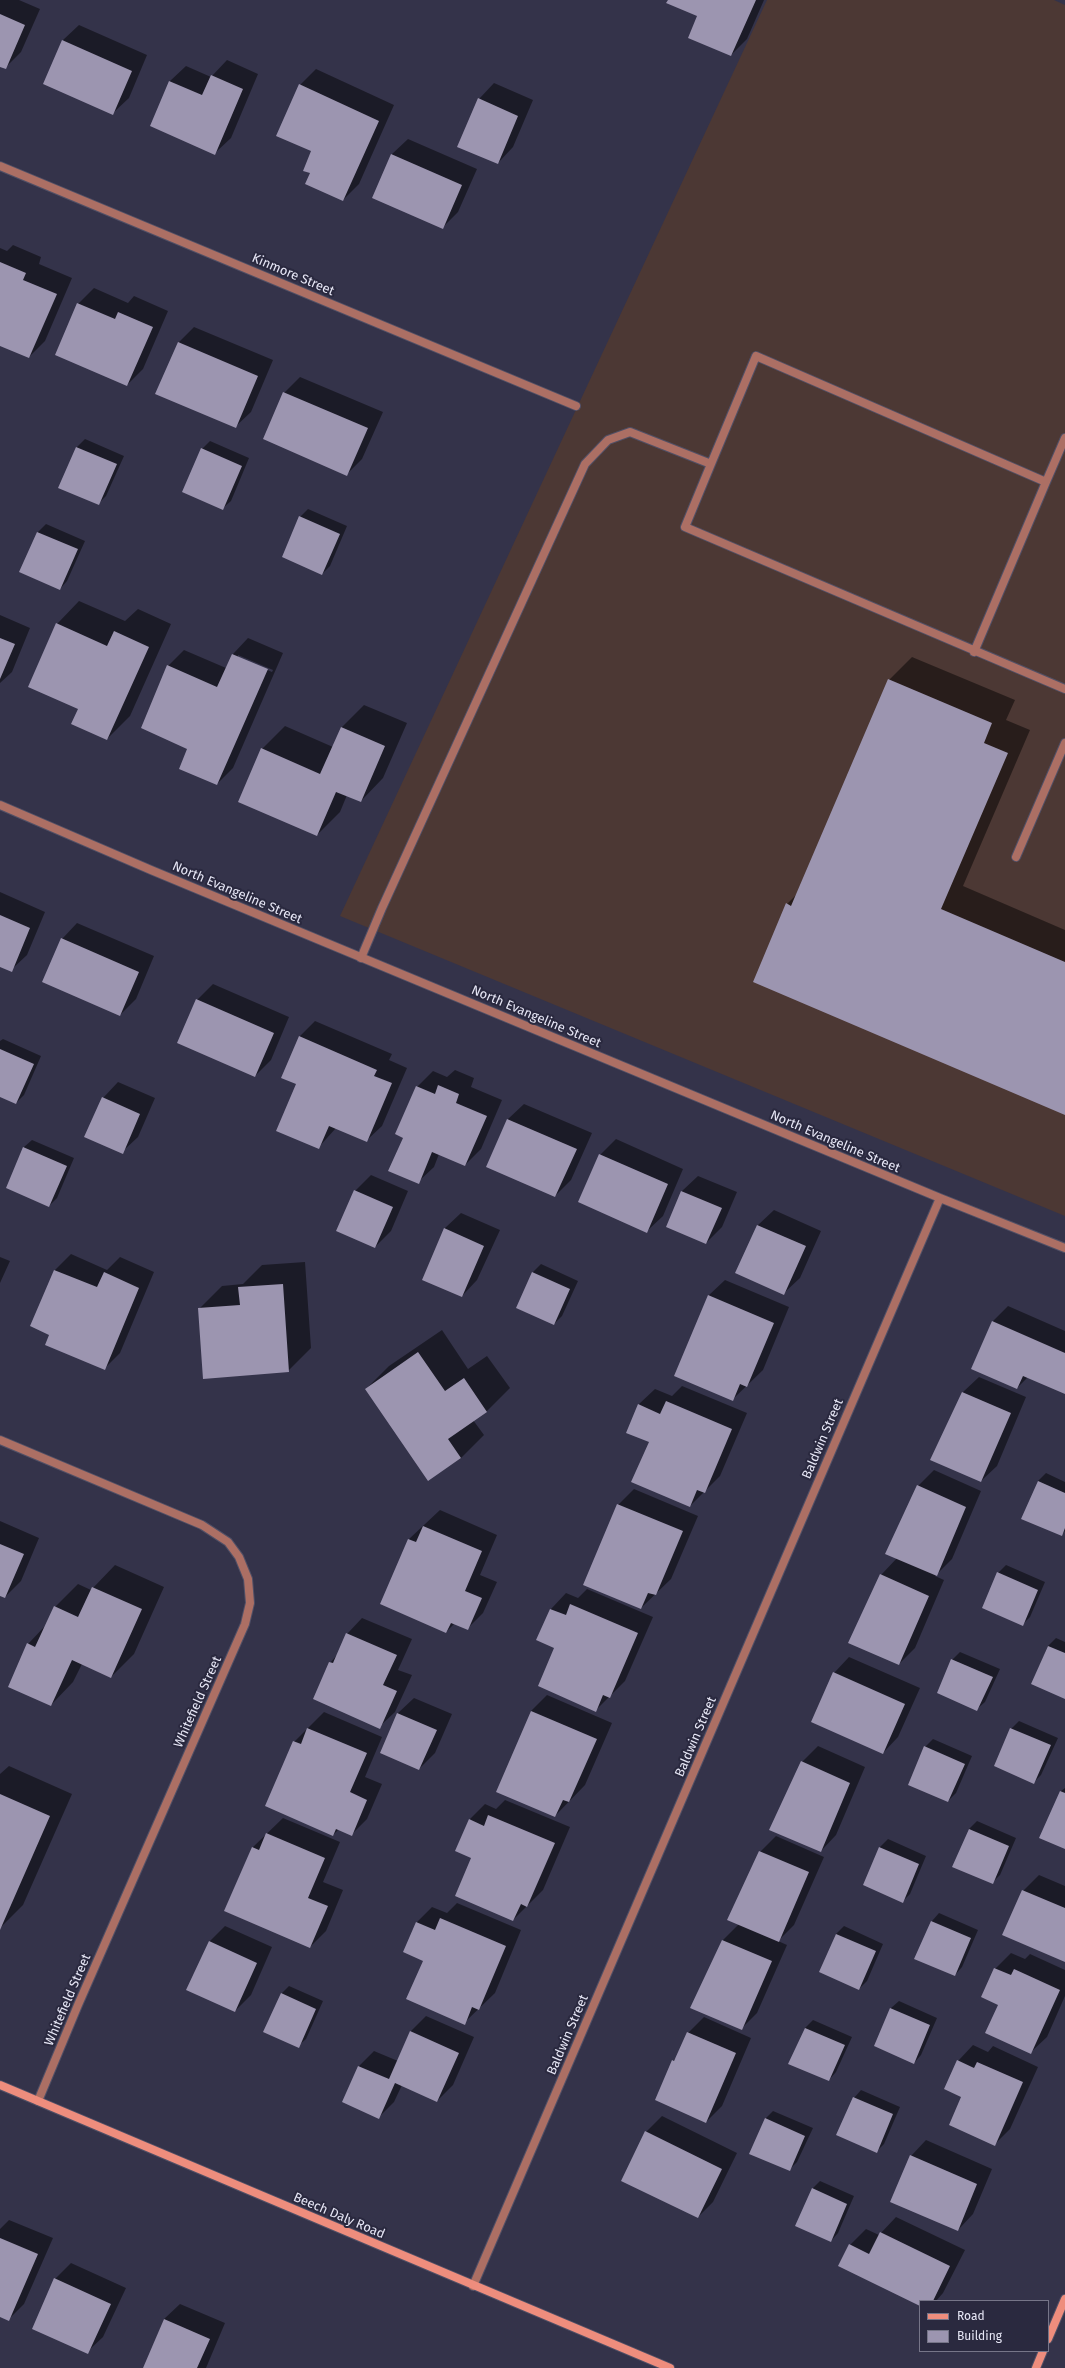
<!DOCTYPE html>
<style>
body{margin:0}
#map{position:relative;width:1065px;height:2368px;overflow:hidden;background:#34334a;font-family:"Fira Sans",sans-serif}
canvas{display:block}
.legend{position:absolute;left:919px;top:2300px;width:130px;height:52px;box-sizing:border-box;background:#2a293f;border:1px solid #767588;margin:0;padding:5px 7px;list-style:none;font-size:12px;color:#e7e7f6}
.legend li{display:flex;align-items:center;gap:8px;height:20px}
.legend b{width:20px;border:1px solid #767588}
</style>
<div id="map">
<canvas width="1065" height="2368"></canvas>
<ul class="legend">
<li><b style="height:5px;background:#ee8d7d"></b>Road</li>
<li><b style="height:11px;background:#9c95b0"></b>Building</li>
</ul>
</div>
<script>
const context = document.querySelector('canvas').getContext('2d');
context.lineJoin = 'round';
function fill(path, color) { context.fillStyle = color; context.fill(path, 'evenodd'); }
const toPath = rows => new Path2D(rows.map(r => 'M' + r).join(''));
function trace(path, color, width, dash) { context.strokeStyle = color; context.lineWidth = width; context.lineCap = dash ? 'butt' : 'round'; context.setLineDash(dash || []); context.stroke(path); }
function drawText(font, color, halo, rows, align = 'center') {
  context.font = font + ' "Fira Sans",sans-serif'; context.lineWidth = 4; context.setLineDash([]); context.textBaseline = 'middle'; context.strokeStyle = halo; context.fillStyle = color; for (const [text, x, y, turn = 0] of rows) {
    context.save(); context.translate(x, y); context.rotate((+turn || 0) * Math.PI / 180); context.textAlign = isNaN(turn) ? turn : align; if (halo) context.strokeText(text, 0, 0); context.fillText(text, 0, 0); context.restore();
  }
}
fill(toPath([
 [767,0,1054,0,1065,5,1065,1216,340,916]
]), '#4c3834');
fill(toPath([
 [0,0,19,0,40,9,21,52,5,68,0,66],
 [669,0,764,0,747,39,731,55,699,16],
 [79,25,147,55,129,98,113,113,63,40],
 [227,60,258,74,231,138,215,153,151,126,170,81,186,66,211,77],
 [316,69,394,105,359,184,343,200,311,173,313,151,300,85],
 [494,83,533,100,513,147,498,163,479,99],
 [408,139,477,169,458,212,443,227,374,198,392,154],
 [13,245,41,257,39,264,72,278,45,341,29,357,0,344,0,248,7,251],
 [94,288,128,303,134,296,168,311,143,369,127,385,78,304],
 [194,327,273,360,251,412,235,427,179,342],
 [300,377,383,412,362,459,347,474,284,393],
 [85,439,124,456,106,496,98,504,60,487,77,447],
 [210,441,249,458,231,501,223,508,202,449],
 [308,509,347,526,330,566,322,574,300,517],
 [46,524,85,541,67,581,60,589,20,572,38,532],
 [79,601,125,621,138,609,171,624,130,716,107,739,79,709,57,624],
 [0,615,30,628,12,672,0,683],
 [248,638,283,653,233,768,217,784,189,749,168,666,184,650,226,668,233,654],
 [238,655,273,670,272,672,238,657],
 [912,657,1015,700,1006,720,1030,730,963,886,1065,930,1065,1114,787,904,798,893,889,680],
 [364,705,407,723,383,778,361,801,347,795,340,812,317,835,262,749,285,726,333,747,341,728],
 [0,892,45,912,27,955,11,970,0,965],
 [77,923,154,956,136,999,120,1015,62,939],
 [213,984,289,1017,271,1060,255,1076,197,1000],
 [315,1021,392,1054,389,1060,407,1068,382,1126,366,1141,336,1128,318,1148,297,1084,300,1036],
 [3,1039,41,1056,24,1095,16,1103,0,1095,0,1041],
 [455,1070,474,1078,471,1087,502,1100,481,1149,465,1165,439,1154,434,1167,418,1182,404,1137,417,1087,433,1071,447,1077],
 [118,1082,155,1098,138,1137,122,1152,103,1098],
 [524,1104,592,1133,571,1180,555,1196,488,1167,508,1119],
 [616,1139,683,1169,663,1216,647,1231,600,1155],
 [32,1140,74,1158,57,1198,49,1206,7,1187,24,1147],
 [371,1175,408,1191,391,1231,375,1247,355,1191],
 [698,1176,737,1192,722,1227,706,1243,667,1226,682,1191],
 [774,1210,821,1231,800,1278,784,1293,737,1272,758,1225],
 [461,1213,500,1230,477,1280,462,1296,423,1279,445,1228],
 [71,1254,107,1270,120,1257,154,1272,120,1353,104,1369,51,1335,31,1326,55,1270],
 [0,1257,10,1261,0,1283],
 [305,1262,311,1348,288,1371,199,1309,222,1286,243,1284,262,1265],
 [541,1264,578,1281,562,1316,554,1324,517,1308,533,1272],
 [725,1280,789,1307,763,1370,732,1400,709,1295],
 [1008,1306,1065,1331,1065,1393,1028,1377,1017,1388,993,1321],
 [442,1330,468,1369,487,1356,510,1388,487,1411,473,1420,484,1435,461,1458,428,1480,366,1389,389,1366],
 [979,1377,1026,1397,997,1466,981,1481,932,1460,963,1392],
 [682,1386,747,1413,720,1476,690,1506,650,1442,639,1404,655,1389,672,1396],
 [934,1470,981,1491,952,1559,935,1576,944,1580,915,1648,899,1664,881,1575,897,1558,918,1486],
 [1046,1473,1065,1482,1065,1531,1061,1535,1038,1481],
 [634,1489,698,1516,671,1579,641,1608,618,1505],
 [440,1510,497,1535,480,1575,497,1582,483,1613,467,1629,455,1623,446,1632,409,1539],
 [0,1521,39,1538,21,1581,5,1597,0,1595],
 [115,1565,164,1587,134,1654,111,1677,82,1664,73,1682,51,1705,28,1644,46,1625,55,1607,78,1584,91,1590],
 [1006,1565,1045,1582,1030,1617,1023,1624,998,1573],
 [587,1589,653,1617,625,1681,595,1711,556,1647,537,1640,551,1609,566,1593,578,1598],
 [362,1618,412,1639,398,1670,412,1675,395,1712,379,1727,330,1663,337,1655,347,1634],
 [1056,1638,1065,1642,1065,1698,1032,1683,1048,1646],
 [960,1652,1000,1669,985,1702,977,1709,952,1660],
 [849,1657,920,1688,898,1737,883,1753,834,1673],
 [547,1695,612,1723,585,1785,555,1816,531,1711],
 [414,1698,452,1714,435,1753,419,1769,398,1713],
 [324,1712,382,1737,365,1777,382,1784,367,1819,352,1834,339,1829,333,1835,294,1742],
 [1019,1721,1058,1738,1041,1775,1034,1782,1011,1729],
 [933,1739,972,1756,956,1793,948,1801,925,1747],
 [818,1746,865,1767,836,1835,821,1851,802,1762],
 [9,1766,72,1794,23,1905,0,1928,0,1774],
 [1065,1788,1065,1848,1041,1837,1061,1791],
 [505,1800,570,1827,543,1890,513,1920,472,1857,469,1820,485,1804,496,1809],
 [283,1818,340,1842,323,1882,343,1890,326,1931,310,1947,225,1911,253,1847],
 [977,1821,1016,1838,1000,1875,992,1883,969,1829],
 [776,1836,824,1857,794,1925,778,1941,787,1945,757,2013,741,2029,692,2008,723,1940,739,1924,760,1852],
 [888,1839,926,1856,910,1894,903,1901,864,1884,880,1847],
 [1039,1875,1065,1886,1065,1961,1023,1891],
 [457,1903,521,1930,495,1993,464,2023,424,1960,417,1922,432,1907,447,1913],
 [939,1913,978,1930,962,1967,955,1975,916,1958,932,1921],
 [225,1926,272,1947,251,1995,235,2011,209,1942],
 [844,1926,883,1944,867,1981,859,1989,836,1934],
 [1011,1953,1025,1959,1030,1954,1065,1970,1065,1996,1047,2037,1031,2052,999,2005,995,1969],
 [289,1986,323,2001,306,2039,298,2046,281,1994],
 [899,2001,937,2018,921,2055,914,2063,875,2046,891,2008],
 [426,2016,474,2037,453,2085,437,2101,402,2085,394,2102,378,2118,359,2066,374,2051,398,2061,410,2032],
 [704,2017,751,2038,722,2106,706,2122,673,2061,678,2056,688,2033],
 [813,2020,852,2037,836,2072,829,2080,805,2028],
 [973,2045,988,2052,993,2046,1038,2067,1010,2129,994,2145,962,2097,958,2061],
 [861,2090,900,2107,884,2144,876,2152,854,2098],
 [773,2111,813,2128,797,2162,789,2170,765,2119],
 [662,2116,737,2153,713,2202,698,2217,646,2132],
 [926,2140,992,2169,973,2214,958,2230,911,2156],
 [820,2181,854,2196,838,2233,831,2241,812,2189],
 [896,2217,965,2250,943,2293,936,2301,920,2301,920,2305,850,2245,866,2229,879,2235],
 [9,2220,53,2238,24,2304,8,2320,0,2316,0,2229],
 [71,2263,126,2288,103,2337,87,2352,55,2279],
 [180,2304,225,2323,206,2368,144,2368,164,2319]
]), '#0007');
fill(toPath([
 [668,0,756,0,731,56,688,38,697,16,666,3],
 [0,14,25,25,6,69,0,67],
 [62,40,132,71,113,115,43,84],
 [211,75,243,89,215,155,150,126,169,81,202,95],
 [299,84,379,121,343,201,305,184,310,173,303,171,311,151,276,136],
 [478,98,518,116,498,164,457,147],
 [391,154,462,185,443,229,372,198],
 [0,262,26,273,23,280,57,294,29,358,0,346],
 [77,303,115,319,118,312,153,327,127,386,55,355],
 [178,342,258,376,236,428,155,394],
 [283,392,368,428,347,476,263,439],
 [76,447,117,464,99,505,58,488],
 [201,448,242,466,223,510,182,492],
 [299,516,340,534,322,575,282,557],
 [37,532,78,549,60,590,19,572],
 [56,623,107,646,114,631,149,647,107,740,71,724,78,709,28,687],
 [0,638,15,644,0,679],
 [232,654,268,669,217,785,179,769,187,749,141,728,167,665,217,687],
 [888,679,992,723,984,743,1008,753,941,909,1065,962,1065,1115,753,982,786,903,791,906],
 [341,727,385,746,361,802,336,792,317,836,238,802,261,748,320,774],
 [0,915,30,928,12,972,0,967],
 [61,938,139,972,120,1016,42,982],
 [196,999,274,1033,255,1077,177,1043],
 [299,1036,377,1070,374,1076,392,1083,367,1142,329,1126,319,1149,276,1131,296,1084,281,1078],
 [0,1049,34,1064,16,1104,0,1097],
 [438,1085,459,1094,456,1103,487,1116,465,1166,432,1152,419,1184,388,1171,403,1138,395,1134,416,1086,435,1094],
 [102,1097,140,1114,123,1154,84,1137],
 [507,1119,577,1149,555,1197,486,1167],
 [23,1147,67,1166,49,1207,6,1188],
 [599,1154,668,1184,647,1233,578,1202],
 [354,1190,393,1207,375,1248,336,1231],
 [681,1191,722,1208,706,1244,666,1227],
 [757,1225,806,1246,784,1295,735,1273],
 [444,1228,484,1246,462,1297,422,1280],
 [54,1270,97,1287,104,1272,139,1288,105,1370,45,1345,49,1335,30,1326],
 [532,1272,570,1289,554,1325,516,1308],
 [283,1284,289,1372,203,1379,198,1308,240,1305,238,1287],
 [708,1295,774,1323,747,1387,740,1384,733,1401,674,1376],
 [992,1321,1065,1353,1065,1394,1023,1376,1017,1389,971,1369],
 [418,1352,445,1391,464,1378,487,1412,448,1439,461,1458,428,1481,365,1389],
 [962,1392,1011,1413,981,1482,930,1460],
 [666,1401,732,1429,705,1493,697,1490,690,1507,631,1482,649,1442,626,1433,638,1404,660,1414],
 [1038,1481,1065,1493,1065,1528,1062,1536,1021,1519],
 [917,1485,966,1507,937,1576,885,1554],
 [617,1504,683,1531,656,1595,648,1593,641,1609,583,1585],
 [423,1526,482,1551,465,1591,482,1598,468,1630,451,1623,446,1633,380,1604,408,1539,416,1542],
 [0,1544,24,1554,5,1598,0,1596],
 [997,1572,1038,1590,1023,1626,982,1608],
 [880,1574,929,1596,899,1665,848,1643],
 [92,1587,142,1609,111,1678,72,1660,51,1706,8,1687,27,1643,35,1647,54,1606,78,1617],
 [570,1604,638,1633,610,1698,603,1695,596,1712,538,1686,554,1648,536,1640,550,1609,566,1615],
 [346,1633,397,1655,383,1685,397,1691,380,1729,313,1699,329,1662,333,1663],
 [1048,1646,1065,1653,1065,1699,1031,1684],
 [951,1659,993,1677,977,1711,937,1693],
 [833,1672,905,1704,883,1754,811,1722],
 [531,1711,597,1739,569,1802,563,1800,555,1817,496,1792],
 [397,1713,437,1730,419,1770,380,1753],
 [307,1728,367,1753,350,1792,367,1800,352,1836,336,1829,333,1836,265,1806,293,1741,301,1744],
 [1010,1728,1051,1745,1034,1784,994,1766],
 [924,1746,965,1764,948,1802,908,1785],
 [801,1761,850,1783,821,1852,769,1830],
 [1060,1791,1065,1793,1065,1849,1039,1838],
 [0,1794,50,1816,0,1930],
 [488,1815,555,1843,527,1907,521,1904,513,1921,455,1896,471,1858,455,1851,469,1819,484,1826],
 [969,1829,1009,1846,993,1884,952,1867],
 [266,1833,325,1858,308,1898,328,1906,310,1948,224,1911,252,1847,259,1850],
 [879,1847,919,1864,903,1903,863,1885],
 [759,1851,809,1872,779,1942,727,1920],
 [1022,1890,1065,1908,1065,1962,1002,1935],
 [440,1918,506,1946,479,2010,472,2007,465,2025,406,1999,423,1961,403,1952,416,1922,435,1930],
 [931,1921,971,1938,955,1976,914,1959],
 [836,1934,876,1951,859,1990,819,1972],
 [722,1940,772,1961,742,2030,690,2008],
 [209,1941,257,1963,235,2012,186,1990],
 [994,1968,1011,1975,1014,1969,1060,1990,1031,2054,985,2033,998,2005,981,1997],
 [281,1993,316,2009,299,2048,263,2032],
 [890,2008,930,2025,914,2064,874,2046],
 [805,2028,845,2045,829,2081,788,2064],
 [410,2031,459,2053,437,2102,395,2083,379,2119,342,2102,358,2066,389,2079],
 [687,2032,736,2053,706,2123,655,2100,672,2060,674,2061],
 [957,2060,974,2068,977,2062,1023,2082,995,2146,949,2125,961,2097,944,2089],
 [853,2097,893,2114,877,2153,836,2135],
 [765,2118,805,2136,790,2171,749,2154],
 [645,2131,722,2169,698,2218,621,2181],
 [910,2155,977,2184,958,2231,890,2202],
 [812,2188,847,2204,831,2242,795,2226],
 [880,2232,950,2266,933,2301,920,2301,920,2306,838,2266,849,2244,869,2254],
 [0,2238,38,2254,9,2321,0,2317],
 [54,2278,111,2304,88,2354,32,2329],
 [164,2319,210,2339,197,2368,143,2368]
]), '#9c95b0');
const lane = toPath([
 [711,464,756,356,1046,482,1065,438],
 [974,652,1046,482],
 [1016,857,1065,743],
 [361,958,382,908,585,464,608,440,630,432,711,464,685,527,1065,689]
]);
const street = toPath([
 [0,166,576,406],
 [0,805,151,870,940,1198,1065,1248],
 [0,1440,202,1525,228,1542,239,1557,248,1579,250,1603,245,1624,78,2005,38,2101],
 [473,2286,940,1198]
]);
const secondary = toPath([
 [0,2085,670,2368],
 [1048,2339,1065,2299],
 [1036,2368,1043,2351]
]);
trace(lane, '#515066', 10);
trace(street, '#515066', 10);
trace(secondary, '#515066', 10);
trace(lane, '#ac6f64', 8);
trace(street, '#ac6f64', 8);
trace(secondary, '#ee8d7d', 8);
drawText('13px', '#e7e7f6', '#2a293f', [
 ["Kinmore Street",293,275,23],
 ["North Evangeline Street",237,893,23],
 ["North Evangeline Street",536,1017,23],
 ["North Evangeline Street",835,1142,23],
 ["Baldwin Street",823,1439,-67],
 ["Whitefield Street",198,1702,-66],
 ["Baldwin Street",696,1737,-67],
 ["Whitefield Street",68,2000,-67],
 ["Baldwin Street",568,2035,-67],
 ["Beech Daly Road",339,2216,23]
]);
</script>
